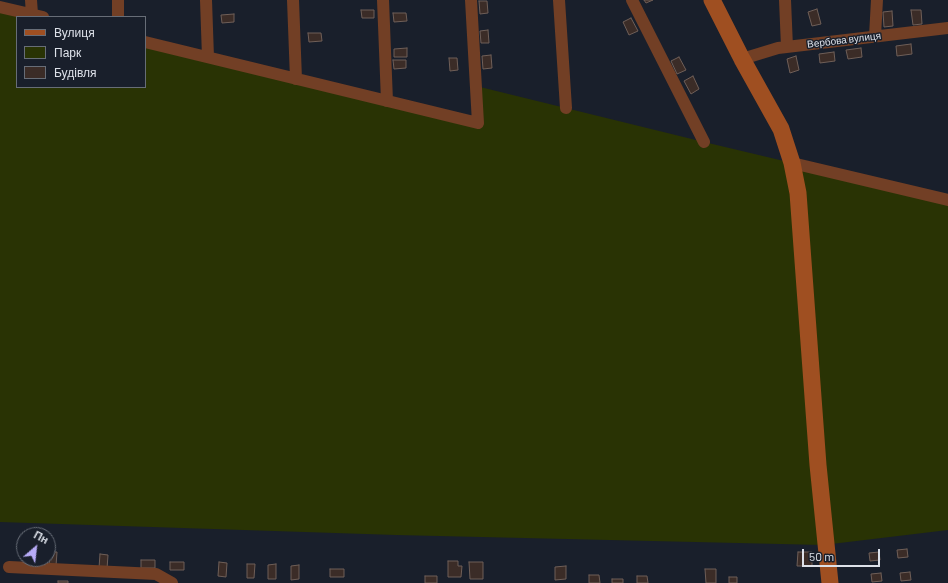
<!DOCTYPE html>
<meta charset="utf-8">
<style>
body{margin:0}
#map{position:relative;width:948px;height:583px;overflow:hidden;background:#191f2b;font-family:Barlow,sans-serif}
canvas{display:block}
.legend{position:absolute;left:16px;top:16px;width:130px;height:72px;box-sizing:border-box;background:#191f2b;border:1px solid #676d77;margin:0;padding:5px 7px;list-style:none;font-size:12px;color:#dde1e9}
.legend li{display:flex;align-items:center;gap:8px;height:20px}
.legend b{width:20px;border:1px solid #676d77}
.north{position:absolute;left:16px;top:527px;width:40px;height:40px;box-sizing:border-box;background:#191f2b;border:1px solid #676d77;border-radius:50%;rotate:28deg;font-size:11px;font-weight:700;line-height:16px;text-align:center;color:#dde1e9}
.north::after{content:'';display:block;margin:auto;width:14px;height:18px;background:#b7abf7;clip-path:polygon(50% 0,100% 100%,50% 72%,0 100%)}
.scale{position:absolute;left:802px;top:549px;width:78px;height:18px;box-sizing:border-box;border:2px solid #dde1e9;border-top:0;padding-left:5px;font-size:12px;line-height:14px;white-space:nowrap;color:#dde1e9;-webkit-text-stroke:3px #191f2b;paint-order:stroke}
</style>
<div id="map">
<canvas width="948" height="583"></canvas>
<ul class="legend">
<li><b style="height:5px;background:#9f4f21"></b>Вулиця</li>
<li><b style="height:11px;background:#293304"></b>Парк</li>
<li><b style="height:11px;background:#3b2c27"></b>Будівля</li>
</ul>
<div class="north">Пн</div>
<div class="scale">50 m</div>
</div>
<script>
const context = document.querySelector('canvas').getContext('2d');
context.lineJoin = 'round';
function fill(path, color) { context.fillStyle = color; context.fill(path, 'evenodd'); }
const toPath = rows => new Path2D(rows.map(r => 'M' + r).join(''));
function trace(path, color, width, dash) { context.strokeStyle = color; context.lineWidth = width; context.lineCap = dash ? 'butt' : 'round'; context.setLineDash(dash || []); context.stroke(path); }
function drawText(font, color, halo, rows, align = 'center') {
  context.font = font + ' Barlow,sans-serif'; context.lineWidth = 3; context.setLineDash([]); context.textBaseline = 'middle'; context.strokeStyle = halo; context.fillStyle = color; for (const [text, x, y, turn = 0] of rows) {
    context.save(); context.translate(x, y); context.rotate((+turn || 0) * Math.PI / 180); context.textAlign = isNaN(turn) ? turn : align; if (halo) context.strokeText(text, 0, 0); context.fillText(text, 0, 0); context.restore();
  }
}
fill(toPath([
 [0,7,17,17,17,87,145,87,145,42,478,123,476,86,704,142,948,200,948,530,823,545,396,535,0,522]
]), '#293304');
const building = toPath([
 [644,0,653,0,646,3,644,0],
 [479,1,487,1,488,13,480,14,479,1],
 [817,9,821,24,812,26,808,12,817,9],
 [361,10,374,10,374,18,362,18,361,10],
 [911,10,921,10,922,24,913,25,911,10],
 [892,11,893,26,884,27,883,12,892,11],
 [393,13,406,13,407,21,394,22,393,13],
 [234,14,234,22,222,23,221,15,234,14],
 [631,18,638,31,629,35,623,22,631,18],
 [488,30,489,43,481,43,480,31,488,30],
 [308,33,321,33,322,41,309,42,308,33],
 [911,44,912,54,897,56,896,46,911,44],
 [407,48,407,57,394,57,394,49,407,48],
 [861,48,862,57,848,59,846,50,861,48],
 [834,52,835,61,820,63,819,54,834,52],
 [491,55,492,68,483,69,482,56,491,55],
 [796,56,799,70,790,73,787,59,796,56],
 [679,57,686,70,677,74,671,61,679,57],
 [449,58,457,58,458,70,450,71,449,58],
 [393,60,406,60,406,68,394,69,393,60],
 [693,76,699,89,691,94,684,81,693,76],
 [907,549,908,557,898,558,897,550,907,549],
 [50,552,57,552,56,566,49,565,50,552],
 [798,552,812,552,812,566,797,566,798,552],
 [879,552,880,560,870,561,869,553,879,552],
 [100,554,108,555,107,569,99,568,100,554],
 [25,559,33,559,32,565,25,564,25,559],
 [141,560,155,560,155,568,141,568,141,560],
 [448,561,458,561,458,566,462,566,461,577,448,577,448,561],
 [170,562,184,562,184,570,170,570,170,562],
 [219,562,227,563,226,577,218,576,219,562],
 [469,562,483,562,483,579,470,579,469,562],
 [247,564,255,564,254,578,247,578,247,564],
 [276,564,276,579,268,579,268,565,276,564],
 [299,565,299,579,291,580,291,566,299,565],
 [566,566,566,579,555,580,555,567,566,566],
 [330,569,344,569,344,577,330,577,330,569],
 [705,569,716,569,716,583,706,583,705,569],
 [910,572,911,580,901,581,900,573,910,572],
 [881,573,882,581,872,582,871,574,881,573],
 [589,575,599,575,600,583,589,583,589,575],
 [425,576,437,576,437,583,425,583,425,576],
 [637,576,647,576,648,583,637,583,637,576],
 [729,577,737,577,737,583,729,583,729,577],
 [612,579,623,579,623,583,612,583,612,579],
 [58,581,68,581,68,583,58,583,58,581]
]);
fill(building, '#3b2c27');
trace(building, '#6f5f58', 1);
trace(toPath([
 [31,0,32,14],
 [118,0,118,17],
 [206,0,208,57],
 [293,0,296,79],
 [383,0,387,101],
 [559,0,566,108],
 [632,0,704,142],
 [785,0,787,47],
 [0,7,43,17],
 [875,36,877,0],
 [145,42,478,123,471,0],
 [742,59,778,48,948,28],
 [792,163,948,200],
 [9,567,156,574,172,583]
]), '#723f25', 12);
trace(toPath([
 [712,0,742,59,781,129,792,163,798,193,818,465,830,583]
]), '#9f4f21', 17);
drawText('10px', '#dde1e9', '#191f2b', [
 ["Вербова вулиця",844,40,-7]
]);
</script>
